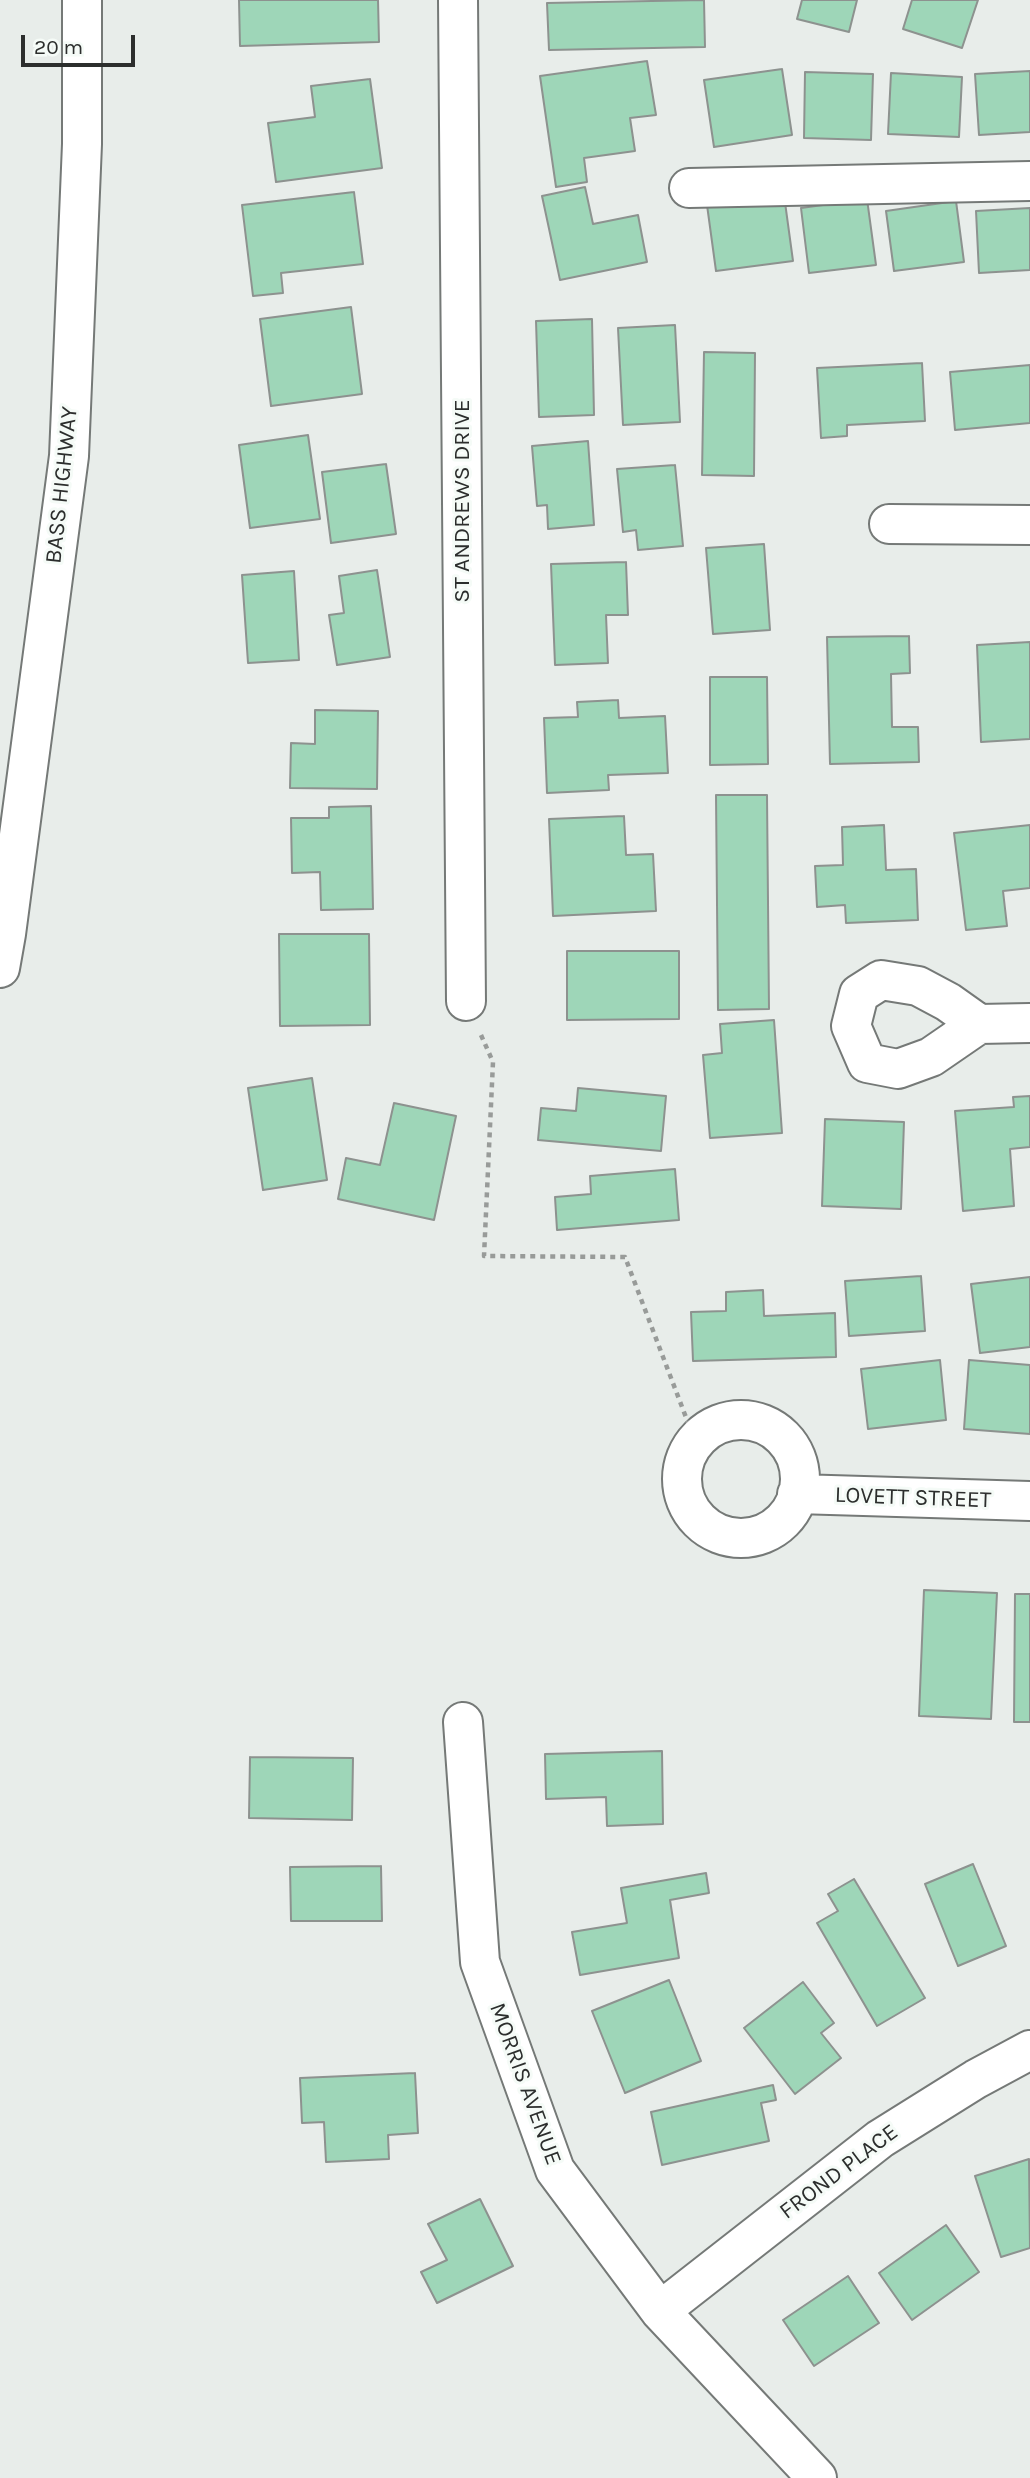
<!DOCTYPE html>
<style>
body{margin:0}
#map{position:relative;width:1030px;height:2478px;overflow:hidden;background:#e8edea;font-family:Karla,sans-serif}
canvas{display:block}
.scale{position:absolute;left:21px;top:35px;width:114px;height:32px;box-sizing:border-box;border:4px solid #2c2e2d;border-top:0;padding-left:9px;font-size:21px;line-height:24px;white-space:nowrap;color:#2c2e2d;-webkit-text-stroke:5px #f5fbf7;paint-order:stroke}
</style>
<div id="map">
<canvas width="1030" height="2478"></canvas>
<div class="scale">20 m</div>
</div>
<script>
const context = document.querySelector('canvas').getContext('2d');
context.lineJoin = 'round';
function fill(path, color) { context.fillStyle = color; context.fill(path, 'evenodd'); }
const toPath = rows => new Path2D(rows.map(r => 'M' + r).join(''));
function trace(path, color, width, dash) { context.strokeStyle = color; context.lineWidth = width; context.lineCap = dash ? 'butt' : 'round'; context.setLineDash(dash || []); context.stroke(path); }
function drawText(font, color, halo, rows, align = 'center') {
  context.font = font + ' Karla,sans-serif'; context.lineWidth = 6; context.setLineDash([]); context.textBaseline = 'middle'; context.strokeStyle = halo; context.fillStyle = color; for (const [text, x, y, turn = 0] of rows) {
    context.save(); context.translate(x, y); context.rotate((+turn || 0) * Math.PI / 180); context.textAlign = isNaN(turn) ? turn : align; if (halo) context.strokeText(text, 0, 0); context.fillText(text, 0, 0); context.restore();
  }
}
const building = toPath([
 [239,0,378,0,379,42,240,46,239,0],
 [704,0,705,47,549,50,547,3,704,0],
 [802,0,857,0,849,32,797,19,802,0],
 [912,0,978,0,962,48,903,29,912,0],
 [647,61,656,115,630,118,635,151,584,158,587,182,556,187,540,76,647,61],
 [782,69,792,135,714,147,704,80,782,69],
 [1030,71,1030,132,979,135,975,74,1030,71],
 [805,72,873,74,871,140,804,138,805,72],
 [891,73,962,77,959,137,888,134,891,73],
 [370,79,382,168,276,182,268,123,315,117,311,86,370,79],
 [585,187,593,224,638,215,647,262,560,280,542,196,585,187],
 [354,192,363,264,281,273,283,293,253,296,242,205,354,192],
 [784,195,793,261,716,271,707,205,784,195],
 [867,199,876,265,809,273,801,208,867,199],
 [956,201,964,262,894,271,886,211,956,201],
 [1030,208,1030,270,979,273,976,211,1030,208],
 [351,307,362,394,271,406,260,319,351,307],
 [592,319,594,415,539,417,536,321,592,319],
 [675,325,680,422,623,425,618,328,675,325],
 [704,352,755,353,754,476,702,475,704,352],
 [922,363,925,421,847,425,847,436,821,438,817,368,922,363],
 [1030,365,1030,423,955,430,950,372,1030,365],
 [308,435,320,519,250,528,239,445,308,435],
 [588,441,594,525,548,529,547,505,537,506,532,446,588,441],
 [386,464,396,534,331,543,322,472,386,464],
 [675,465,683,546,638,550,636,530,623,532,617,469,675,465],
 [764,544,770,630,713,634,706,548,764,544],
 [626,562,628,615,606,615,608,663,555,665,551,564,626,562],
 [377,570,390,657,337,665,329,615,344,613,339,576,377,570],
 [294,571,299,660,248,663,242,575,294,571],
 [909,636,910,673,891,674,892,727,918,727,919,762,830,764,827,637,909,636],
 [1030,642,1030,739,981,742,977,645,1030,642],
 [710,677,767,677,768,764,710,765,710,677],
 [618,700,619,718,665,716,668,773,608,775,609,790,547,793,544,718,578,717,577,702,618,700],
 [315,710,378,711,377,789,290,788,291,743,315,744,315,710],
 [716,795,767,795,769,1009,718,1010,716,795],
 [371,806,373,909,321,910,320,872,292,873,291,818,329,818,329,807,371,806],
 [624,816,626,855,653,854,656,911,553,916,549,819,624,816],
 [884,825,886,870,916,869,918,920,846,923,845,905,817,907,815,866,843,865,842,827,884,825],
 [1030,825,1030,888,1003,891,1007,926,966,930,954,833,1030,825],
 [279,934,369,934,370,1025,280,1026,279,934],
 [567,951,679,951,679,1019,567,1020,567,951],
 [774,1020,782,1133,710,1138,703,1055,722,1053,720,1024,774,1020],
 [312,1078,327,1180,263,1190,248,1088,312,1078],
 [578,1088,666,1096,661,1151,538,1140,541,1108,576,1111,578,1088],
 [1030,1096,1030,1147,1010,1149,1014,1206,963,1211,955,1111,1014,1107,1013,1097,1030,1096],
 [394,1103,456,1116,434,1220,338,1199,346,1158,380,1165,394,1103],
 [825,1119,904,1122,901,1209,822,1206,825,1119],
 [675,1169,679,1220,557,1230,555,1197,591,1194,590,1176,675,1169],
 [921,1276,925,1331,849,1336,845,1281,921,1276],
 [1030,1277,1030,1347,980,1353,971,1284,1030,1277],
 [763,1290,764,1316,835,1313,836,1357,693,1361,691,1312,726,1311,726,1292,763,1290],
 [940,1360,946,1420,868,1429,861,1369,940,1360],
 [969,1360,1030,1365,1030,1434,964,1429,969,1360],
 [924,1590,997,1593,991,1719,919,1716,924,1590],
 [1015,1594,1030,1594,1030,1722,1014,1722,1015,1594],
 [662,1751,663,1824,607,1826,606,1797,546,1799,545,1754,662,1751],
 [250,1757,353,1758,352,1820,249,1818,250,1757],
 [973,1864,1006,1946,958,1966,925,1884,973,1864],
 [381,1866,382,1921,291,1921,290,1867,381,1866],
 [706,1873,709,1893,670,1900,679,1958,580,1975,572,1932,627,1923,621,1888,706,1873],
 [854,1879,925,1998,877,2026,817,1923,838,1911,828,1894,854,1879],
 [669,1980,701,2061,625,2093,592,2011,669,1980],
 [803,1982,834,2023,821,2033,841,2058,795,2094,744,2028,803,1982],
 [415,2073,418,2133,388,2135,389,2159,326,2162,324,2122,302,2123,300,2078,415,2073],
 [773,2085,776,2100,761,2103,769,2141,662,2165,651,2112,773,2085],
 [1029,2159,1030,2248,1001,2257,975,2176,1029,2159],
 [480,2199,513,2266,437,2303,421,2272,447,2260,428,2224,480,2199],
 [946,2225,979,2272,912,2320,879,2273,946,2225],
 [848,2276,879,2323,814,2366,783,2320,848,2276]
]);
fill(building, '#9ed6b8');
trace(building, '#8d928f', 2);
const minor = toPath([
 [458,0,466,1001],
 [689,188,1030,181],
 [889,524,1030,525],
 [979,1024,948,1002,918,986,881,980,859,994,851,1026,867,1063,898,1069,931,1057,979,1024,1030,1023],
 '682 1479a59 59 0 1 1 118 0a59 59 0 1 1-118 0Z',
 [797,1494,1030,1501],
 [463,1722,480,1962,555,2170,660,2311,817,2478],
 [660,2311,880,2139,976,2079,1030,2050]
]);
const highway = toPath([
 [0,968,6,934,69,456,82,144,82,0]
]);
trace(minor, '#757977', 42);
trace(highway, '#757977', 42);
trace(toPath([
 [481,1035,493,1062,484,1256,625,1257,695,1441]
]), '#989b99', 4.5, [5, 5]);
trace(minor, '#fff', 38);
trace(highway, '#fff', 38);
drawText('23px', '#2c2e2d', '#f5fbf7', [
 ["BASS HIGHWAY",62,485,-84],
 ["ST ANDREWS DRIVE",462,501,-90],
 ["LOVETT STREET",913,1498,2],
 ["MORRIS AVENUE",525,2084,70],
 ["FROND PLACE",839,2172,-37]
]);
</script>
